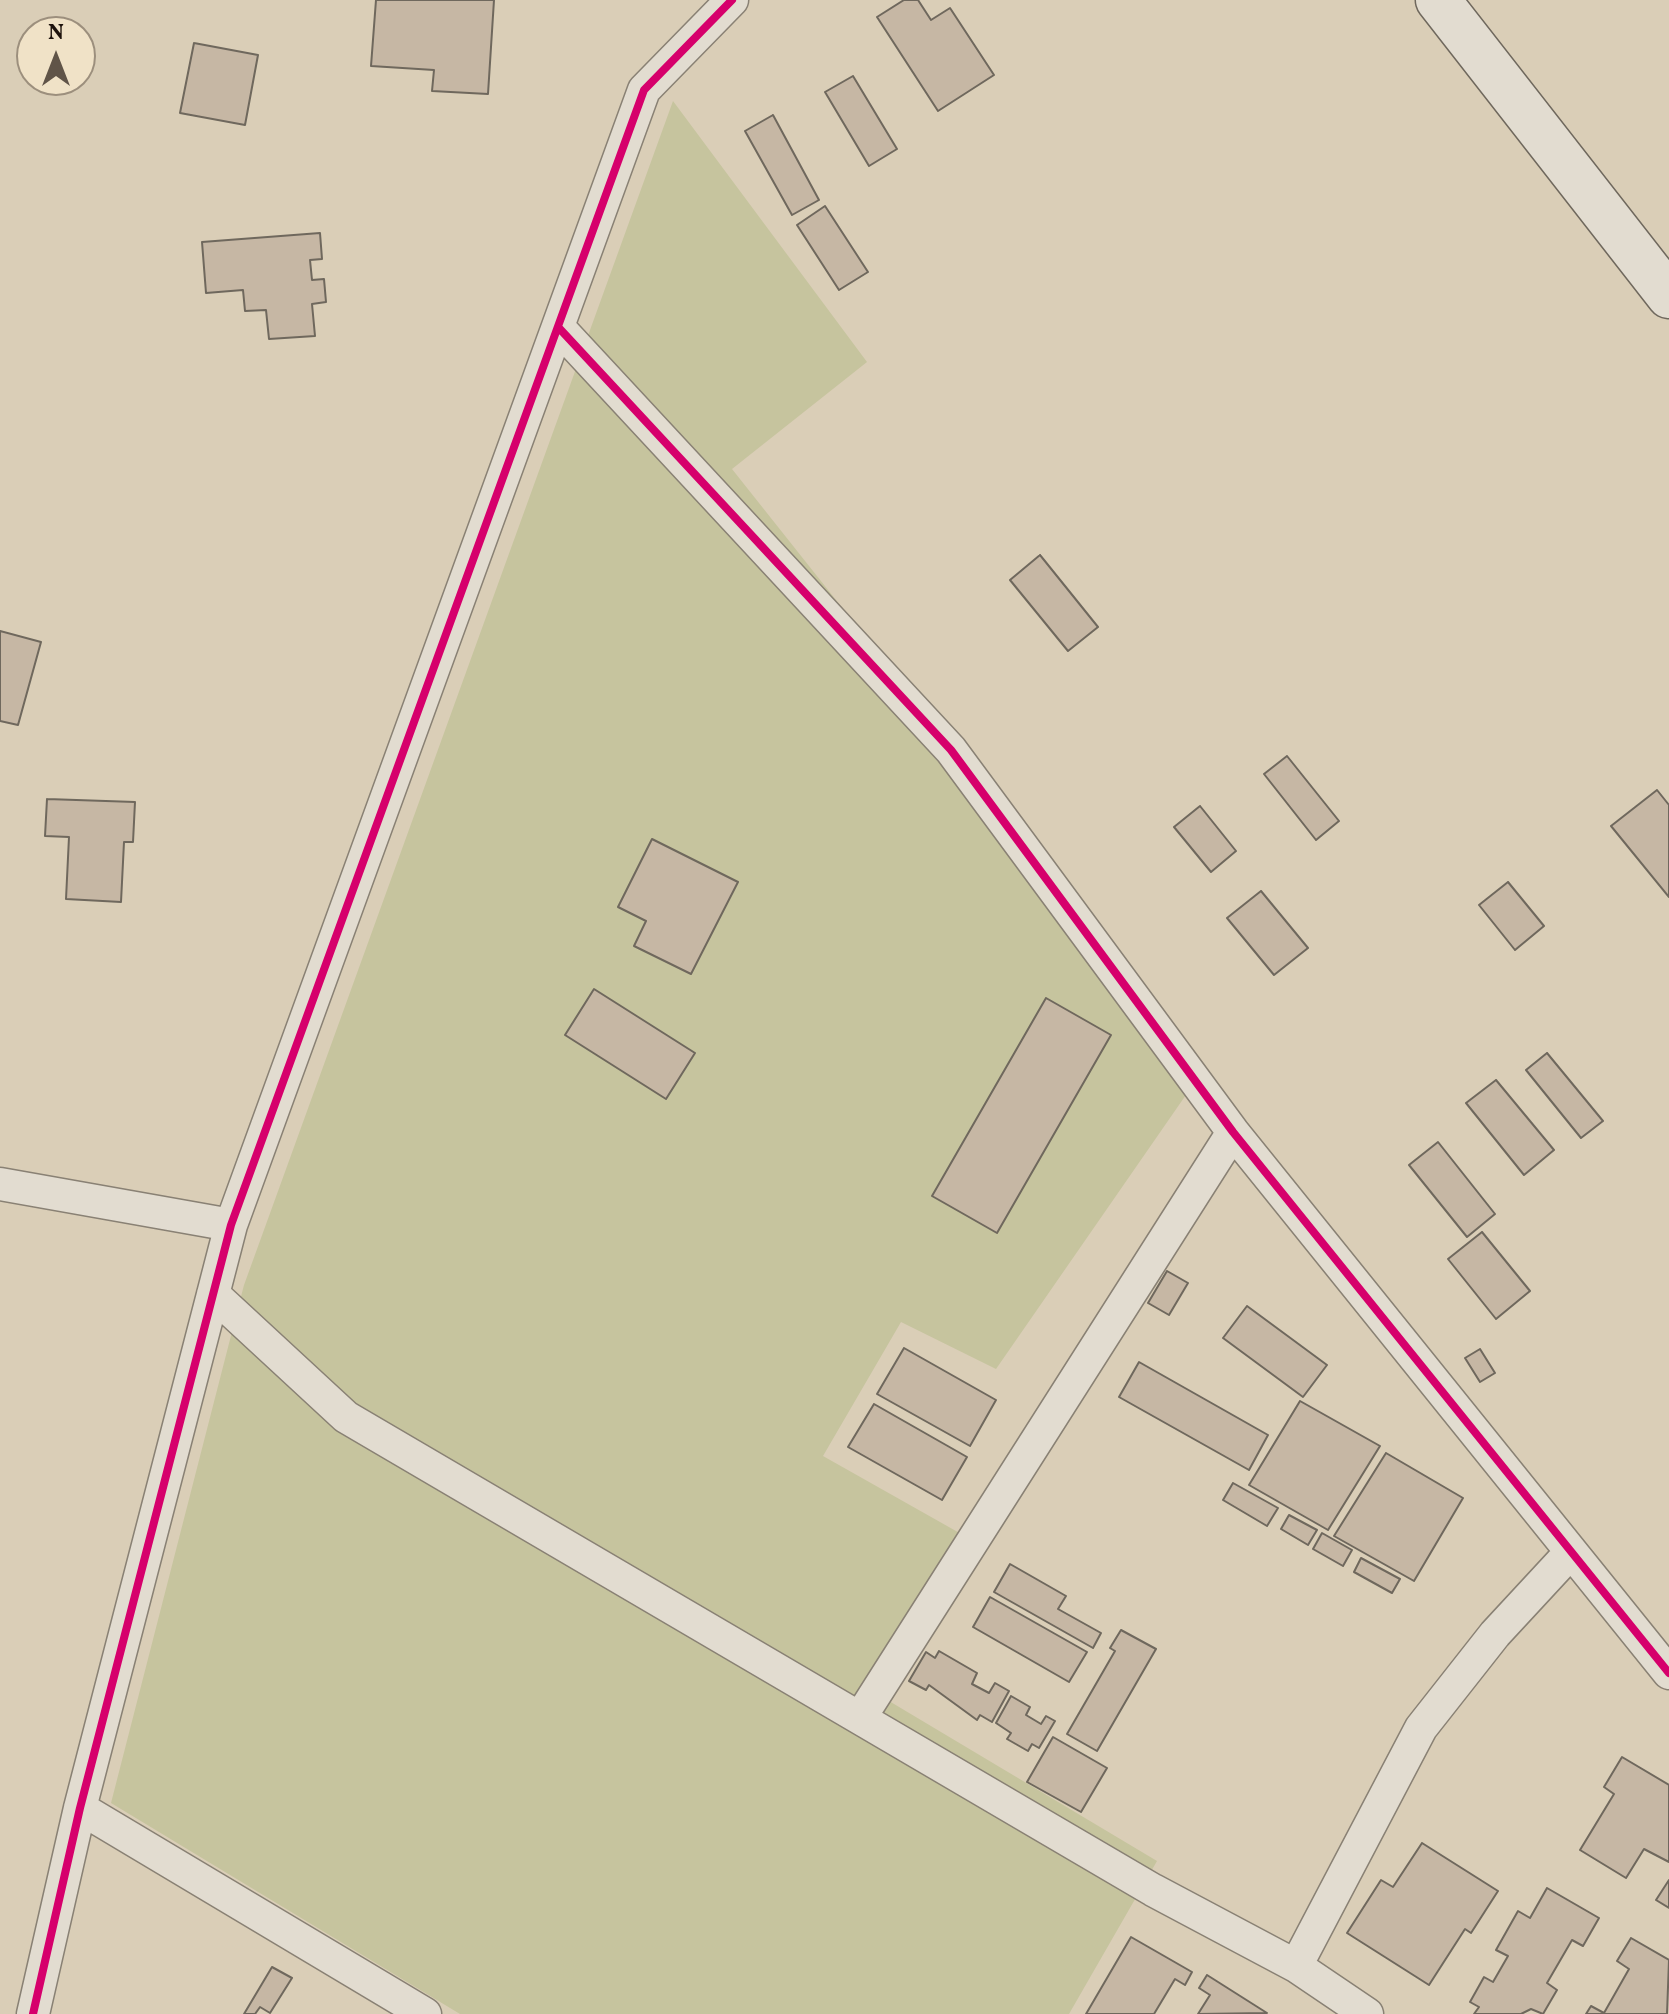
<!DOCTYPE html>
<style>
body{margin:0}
#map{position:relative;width:1669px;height:2014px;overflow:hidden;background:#daceb7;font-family:Vollkorn,serif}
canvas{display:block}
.north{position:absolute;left:16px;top:16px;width:80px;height:80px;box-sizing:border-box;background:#f0e2c7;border:2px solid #9c8f7d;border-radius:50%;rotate:0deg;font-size:22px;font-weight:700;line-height:32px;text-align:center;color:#1e130d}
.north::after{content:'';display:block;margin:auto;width:28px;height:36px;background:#605448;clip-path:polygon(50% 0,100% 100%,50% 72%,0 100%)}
</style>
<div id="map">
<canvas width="1669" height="2014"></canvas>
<div class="north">N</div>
</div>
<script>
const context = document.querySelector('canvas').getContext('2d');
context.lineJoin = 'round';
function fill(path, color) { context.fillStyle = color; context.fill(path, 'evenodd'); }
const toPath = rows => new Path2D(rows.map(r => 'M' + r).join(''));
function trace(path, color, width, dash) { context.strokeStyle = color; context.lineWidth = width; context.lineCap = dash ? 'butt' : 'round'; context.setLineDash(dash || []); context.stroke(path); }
fill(toPath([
 [673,101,867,362,732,469,1206,1066,996,1369,901,1322,823,1456,979,1544,884,1698,1157,1861,1069,2014,460,2014,111,1803,244,1285]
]), '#c6c49e');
const building = toPath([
 [376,0,494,0,488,94,432,91,434,70,371,66,376,0],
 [904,0,918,0,931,20,950,8,994,75,938,111,877,17,904,0],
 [194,43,258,55,245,125,180,113,194,43],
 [853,76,897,149,869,166,825,92,853,76],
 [773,115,819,200,792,215,745,131,773,115],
 [825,206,868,272,839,290,797,225,825,206],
 [320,233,322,259,310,260,312,280,324,279,326,302,312,304,315,336,269,339,266,310,245,311,243,290,206,293,202,242,320,233],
 [1040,555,1098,627,1068,651,1010,580,1040,555],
 [0,631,41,642,18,725,0,721,0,631],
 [1287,756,1339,821,1316,840,1264,774,1287,756],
 [1657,790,1669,805,1669,897,1611,826,1657,790],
 [47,799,135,802,133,842,124,842,121,902,66,899,69,837,45,836,47,799],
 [1200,806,1236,851,1211,872,1174,827,1200,806],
 [652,839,738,882,691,974,634,946,646,921,618,907,652,839],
 [1508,882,1544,926,1515,950,1479,905,1508,882],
 [1261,891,1308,948,1274,975,1227,918,1261,891],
 [594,989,695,1053,666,1099,565,1035,594,989],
 [1046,998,1111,1035,997,1233,932,1196,1046,998],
 [1547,1053,1603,1121,1581,1138,1526,1070,1547,1053],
 [1496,1080,1554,1150,1524,1175,1466,1103,1496,1080],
 [1438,1142,1495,1214,1467,1237,1409,1165,1438,1142],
 [1482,1232,1530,1291,1496,1319,1448,1259,1482,1232],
 [1167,1271,1188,1283,1169,1315,1148,1303,1167,1271],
 [1247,1306,1327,1365,1303,1397,1223,1338,1247,1306],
 [904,1348,996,1400,970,1446,877,1394,904,1348],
 [1480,1349,1495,1373,1480,1382,1465,1358,1480,1349],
 [1139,1362,1268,1435,1249,1470,1119,1397,1139,1362],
 [1300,1401,1380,1446,1328,1530,1249,1485,1300,1401],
 [874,1404,967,1457,942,1500,848,1447,874,1404],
 [1386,1453,1463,1498,1414,1581,1334,1536,1386,1453],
 [1233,1483,1278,1508,1267,1526,1223,1500,1233,1483],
 [1289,1515,1317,1530,1308,1545,1281,1529,1289,1515],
 [1322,1533,1352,1550,1343,1566,1313,1549,1322,1533],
 [1361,1558,1400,1579,1392,1593,1354,1572,1361,1558],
 [1010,1564,1066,1596,1058,1609,1101,1633,1093,1648,994,1592,1010,1564],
 [990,1597,1087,1652,1069,1682,973,1627,990,1597],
 [1121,1630,1156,1649,1097,1751,1067,1734,1115,1651,1110,1648,1121,1630],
 [939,1651,977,1673,972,1684,989,1693,995,1683,1009,1691,992,1722,980,1715,977,1720,929,1685,926,1690,909,1681,926,1652,935,1658,939,1651],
 [1011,1696,1030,1707,1026,1715,1041,1724,1046,1716,1055,1721,1039,1748,1032,1744,1028,1751,1007,1739,1011,1733,996,1723,1011,1696],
 [1053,1737,1107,1768,1081,1812,1027,1782,1053,1737],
 [1622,1757,1669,1785,1669,1862,1644,1849,1626,1878,1580,1850,1614,1794,1604,1787,1622,1757],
 [1422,1843,1498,1891,1471,1933,1465,1929,1429,1985,1347,1933,1381,1880,1393,1887,1422,1843],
 [1669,1880,1669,1908,1656,1900,1669,1880],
 [1547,1888,1599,1918,1583,1946,1572,1940,1547,1983,1557,1990,1543,2014,1531,2009,1521,2014,1474,2014,1479,2007,1470,2002,1484,1977,1493,1982,1508,1956,1496,1950,1518,1911,1530,1918,1547,1888],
 [1131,1937,1192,1972,1185,1985,1175,1979,1154,2014,1086,2014,1131,1937],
 [1631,1938,1669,1960,1667,2014,1586,2014,1591,2006,1604,2013,1629,1969,1617,1961,1631,1938],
 [272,1967,292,1978,270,2013,260,2007,255,2014,244,2014,272,1967],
 [1207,1975,1267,2013,1198,2014,1210,1995,1199,1988,1207,1975]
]);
fill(building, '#c6b7a4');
trace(building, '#6f685d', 2);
const minor = toPath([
 [559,328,951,750,1233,1132,1669,1673],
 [0,1184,231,1225],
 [213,1294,346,1417,1153,1890,1296,1966,1367,2014],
 [860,1718,1233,1132],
 [80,1808,425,2014],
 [1296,1966,1421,1728,1495,1634,1570,1553],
 [33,2014,80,1808,231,1225,644,90,732,0]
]);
const secondary = toPath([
 [1438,0,1669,296]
]);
trace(minor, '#898174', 35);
trace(secondary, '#6f685d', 47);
trace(minor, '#e2dcd0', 32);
trace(secondary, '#e2dcd0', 44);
trace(toPath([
 [559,328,951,750,1233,1132,1669,1673],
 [33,2014,80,1808,231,1225,644,90,732,0]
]), '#d6006c', 8);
</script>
